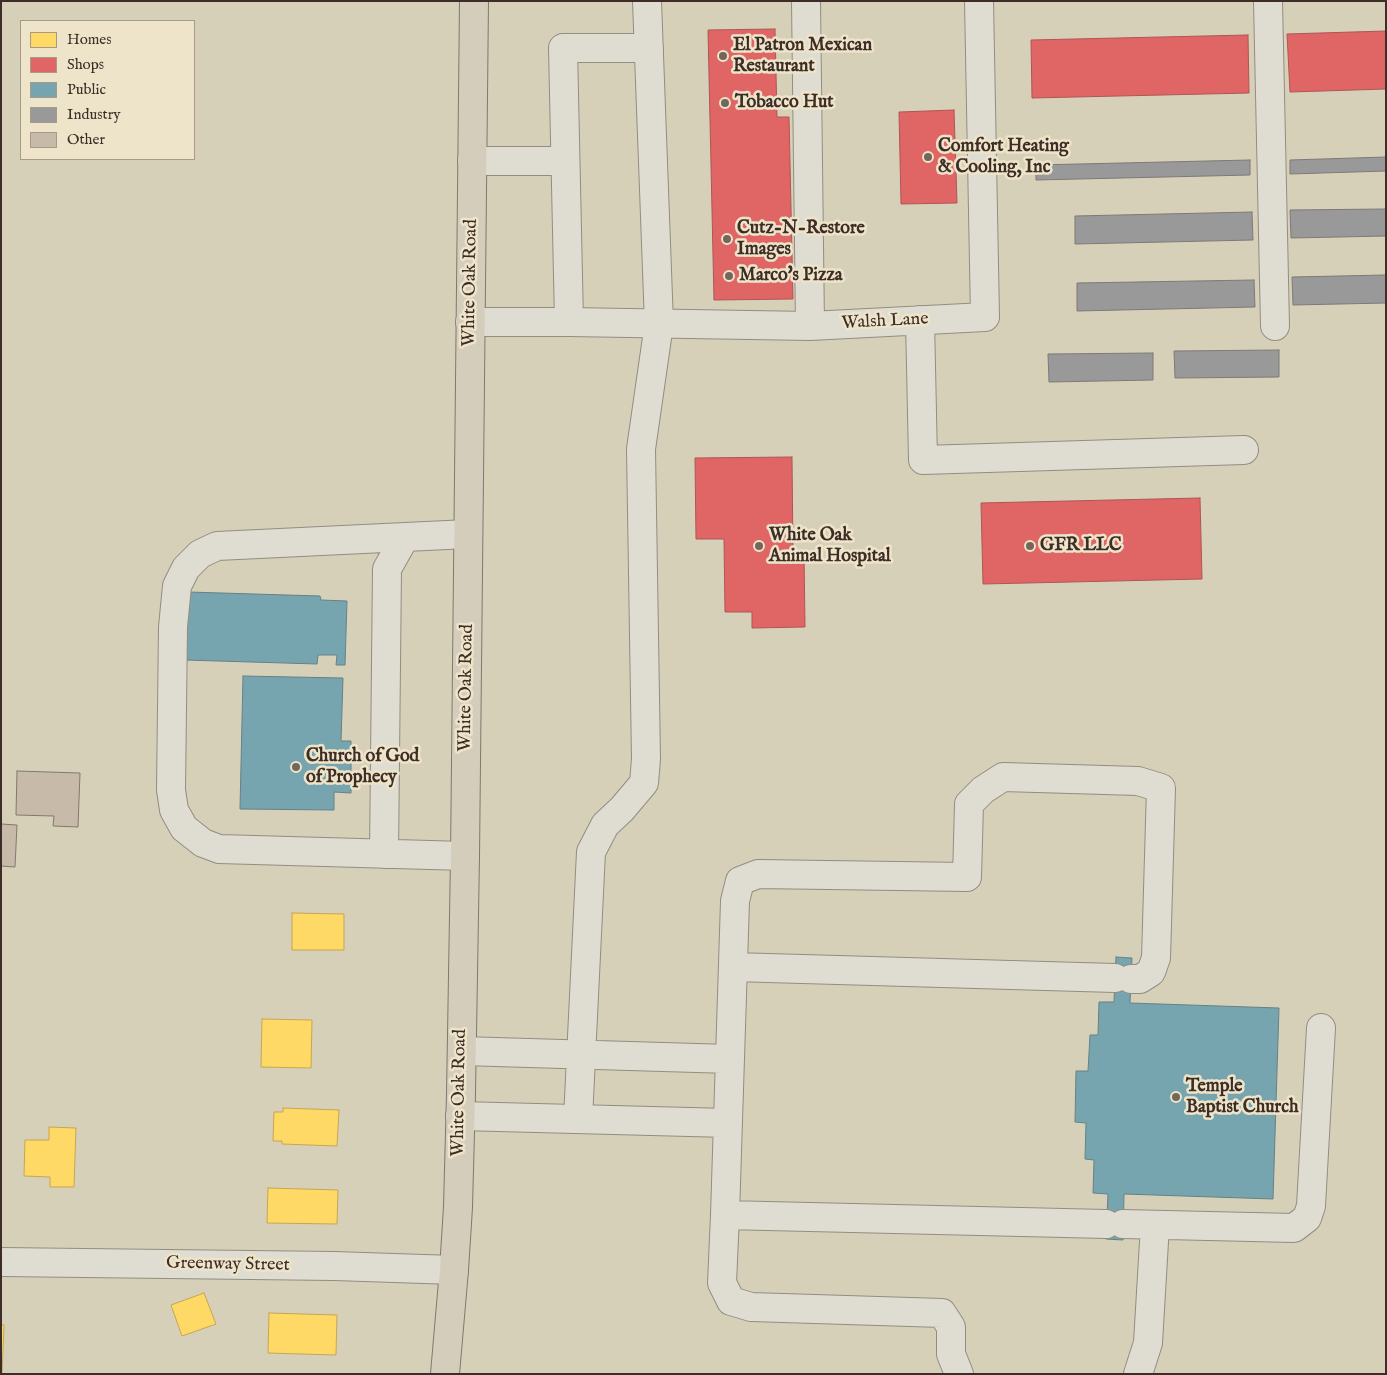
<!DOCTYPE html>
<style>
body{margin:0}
#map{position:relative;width:1387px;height:1375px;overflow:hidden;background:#d6d0b9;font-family:"IM FELL English",serif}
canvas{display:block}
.frame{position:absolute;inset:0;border:2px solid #3e2d27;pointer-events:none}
.legend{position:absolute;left:20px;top:20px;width:175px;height:140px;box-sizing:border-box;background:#ede4c9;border:1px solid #a79b88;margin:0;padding:6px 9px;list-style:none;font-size:15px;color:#3e2d27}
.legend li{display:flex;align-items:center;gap:10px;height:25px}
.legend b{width:25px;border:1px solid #a79b88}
</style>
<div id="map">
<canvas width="1387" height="1375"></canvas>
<div class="frame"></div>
<ul class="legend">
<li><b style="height:14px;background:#ffd966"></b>Homes</li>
<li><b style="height:14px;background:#e06666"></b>Shops</li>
<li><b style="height:14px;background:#76a5af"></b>Public</li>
<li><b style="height:14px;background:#999"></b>Industry</li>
<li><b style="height:14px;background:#c8baa9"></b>Other</li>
</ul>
</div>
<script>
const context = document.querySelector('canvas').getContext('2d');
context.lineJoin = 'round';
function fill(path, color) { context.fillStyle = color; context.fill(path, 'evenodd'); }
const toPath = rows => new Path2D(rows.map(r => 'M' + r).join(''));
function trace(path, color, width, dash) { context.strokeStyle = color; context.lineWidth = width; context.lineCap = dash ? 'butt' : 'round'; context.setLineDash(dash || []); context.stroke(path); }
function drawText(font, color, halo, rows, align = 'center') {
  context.font = font + ' "IM FELL English",serif'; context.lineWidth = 5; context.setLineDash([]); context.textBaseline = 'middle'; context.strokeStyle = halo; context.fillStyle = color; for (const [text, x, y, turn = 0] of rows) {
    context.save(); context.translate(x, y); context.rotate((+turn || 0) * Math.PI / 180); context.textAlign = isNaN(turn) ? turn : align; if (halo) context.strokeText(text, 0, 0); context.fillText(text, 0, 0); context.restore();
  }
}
const homes = toPath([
 [292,913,344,914,344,950,292,950,292,913],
 [262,1019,312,1020,311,1068,261,1067,262,1019],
 [283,1108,339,1110,337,1146,282,1144,282,1141,273,1141,274,1112,283,1112,283,1108],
 [49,1127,76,1128,74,1187,50,1187,50,1177,24,1176,25,1140,49,1140,49,1127],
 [268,1188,338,1190,337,1224,267,1223,268,1188],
 [204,1293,216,1324,182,1336,171,1305,204,1293],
 [269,1313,337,1315,336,1355,268,1353,269,1313],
 [1,1325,4,1325,2,1374,1,1374,1,1325]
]);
fill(homes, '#ffd966');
trace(homes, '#c5a553', 1);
const shops = toPath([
 [775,29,777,117,789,117,793,299,714,300,708,30,775,29],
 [1386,31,1386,89,1290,92,1287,34,1386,31],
 [1248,35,1249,93,1032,98,1031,40,1248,35],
 [954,110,957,203,901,204,899,112,954,110],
 [792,457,793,553,804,553,805,627,752,628,752,612,725,612,724,539,696,539,695,458,792,457],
 [1200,498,1202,579,983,584,981,503,1200,498]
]);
fill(shops, '#e06666');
trace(shops, '#af5553', 1);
const public = toPath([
 [188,592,320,596,321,600,347,601,345,665,336,665,337,655,318,655,317,664,185,660,188,592],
 [243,676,343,678,341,741,351,741,351,793,334,792,334,810,240,809,243,676],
 [1116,957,1132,958,1130,1003,1279,1008,1273,1199,1124,1194,1123,1240,1106,1239,1108,1194,1093,1193,1094,1160,1085,1159,1086,1123,1075,1122,1076,1071,1088,1071,1090,1035,1098,1035,1099,1002,1114,1002,1116,957]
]);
fill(public, '#76a5af');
trace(public, '#658186', 1);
const industry = toPath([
 [1386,157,1386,171,1290,174,1290,160,1386,157],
 [1250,160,1250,175,1036,180,1036,165,1250,160],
 [1386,209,1386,236,1291,238,1290,210,1386,209],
 [1252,212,1253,240,1075,244,1075,216,1252,212],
 [1386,275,1386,303,1293,305,1292,277,1386,275],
 [1254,280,1255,307,1077,311,1077,283,1254,280],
 [1279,350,1279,377,1175,378,1174,351,1279,350],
 [1153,353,1153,380,1049,382,1048,354,1153,353]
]);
fill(industry, '#999');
trace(industry, '#7e7977', 1);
const building = toPath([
 [17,771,80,773,78,827,53,826,54,816,16,815,17,771],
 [1,824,17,825,15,867,1,866,1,824]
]);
fill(building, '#c8baa9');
trace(building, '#7f796d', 1);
const minor = toPath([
 [806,1,810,326],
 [1268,1,1275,326],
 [472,161,565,161],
 [920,320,923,460,1244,450],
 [470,322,569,322,810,326,985,317,979,1],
 [569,322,563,48,649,48],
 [384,854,387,569,405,537],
 [465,856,219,849,203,843,184,828,174,810,171,790,173,627,177,586,186,568,200,554,217,546,468,534],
 [733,967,1115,978],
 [462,1051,730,1059],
 [460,1116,728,1123],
 [578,1119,591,852,605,825,622,809,644,783,646,759,641,449,659,324,647,1],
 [725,1215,722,1283,731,1301,751,1307,942,1313,951,1327,951,1354,959,1374],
 [1106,1224,725,1215,735,901,740,881,758,874,967,877,969,804,983,790,1003,777,1138,781,1161,788,1156,958,1151,972,1140,979,1131,979],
 [1123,1224,1294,1228,1307,1218,1311,1206,1321,1028],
 [1,1262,334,1266,454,1270],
 [1138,1374,1148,1343,1155,1225]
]);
const major = toPath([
 [445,1374,454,1270,458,1207,461,1094,465,856,474,1]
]);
trace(minor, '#938d80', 30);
trace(major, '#7f796d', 30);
trace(minor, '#dfdcd1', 28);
trace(major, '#d4cdbc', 28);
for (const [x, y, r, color] of [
 [723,56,5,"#73665a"],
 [725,103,5,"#73665a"],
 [928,157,5,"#73665a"],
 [727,239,5,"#73665a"],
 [729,276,5,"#73665a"],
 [759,546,5,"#73665a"],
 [1030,546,5,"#73665a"],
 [296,767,5,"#73665a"],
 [1176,1097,5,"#73665a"]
]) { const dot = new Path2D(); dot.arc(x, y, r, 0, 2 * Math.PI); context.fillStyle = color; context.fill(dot); trace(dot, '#ede4c9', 2); }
drawText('bold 18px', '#3e2d27', '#ede4c9', [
 ["El Patron Mexican",733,46],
 ["Restaurant",733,67],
 ["Tobacco Hut",735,103],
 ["Comfort Heating",938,147],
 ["& Cooling, Inc",938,168],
 ["Cutz-N-Restore",737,229],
 ["Images",737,250],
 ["Marco's Pizza",739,276],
 ["White Oak",769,536],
 ["Animal Hospital",769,557],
 ["GFR LLC",1040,546],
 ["Church of God",306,757],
 ["of Prophecy",306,778],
 ["Temple",1186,1087],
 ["Baptist Church",1186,1108]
], 'left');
drawText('18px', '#3e2d27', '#ede4c9', [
 ["White Oak Road",471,283,-89],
 ["Walsh Lane",885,322,-3],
 ["White Oak Road",467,688,-89],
 ["White Oak Road",460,1093,-89],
 ["Greenway Street",228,1265,1]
]);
</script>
